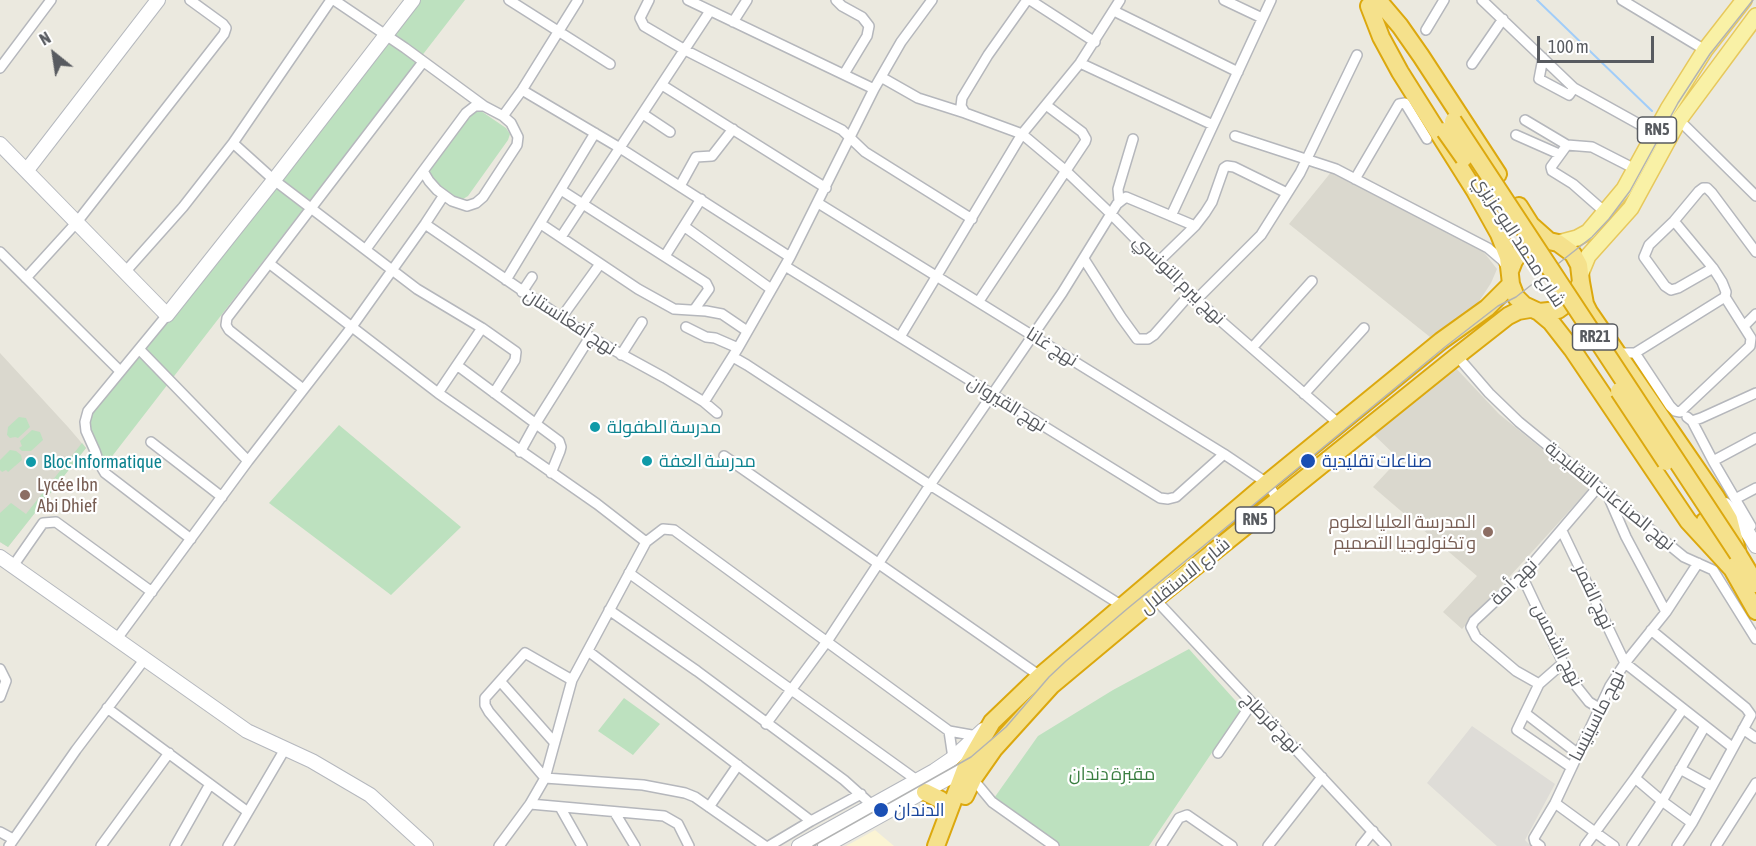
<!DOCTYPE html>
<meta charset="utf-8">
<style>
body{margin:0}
#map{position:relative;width:1756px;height:846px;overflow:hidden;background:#ebe9df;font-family:"Asap Condensed",sans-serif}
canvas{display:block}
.north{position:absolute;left:24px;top:24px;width:60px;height:60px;-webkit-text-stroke:4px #fff;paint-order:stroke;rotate:330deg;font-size:16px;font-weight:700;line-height:24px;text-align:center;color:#585b60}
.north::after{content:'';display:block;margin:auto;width:21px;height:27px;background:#585b60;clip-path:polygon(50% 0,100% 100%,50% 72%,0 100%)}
.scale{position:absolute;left:1537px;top:36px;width:117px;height:27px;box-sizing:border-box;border:3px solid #585b60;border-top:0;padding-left:8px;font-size:18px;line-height:21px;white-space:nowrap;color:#585b60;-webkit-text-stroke:4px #fff;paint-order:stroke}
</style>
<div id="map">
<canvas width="1756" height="846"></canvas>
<div class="north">N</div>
<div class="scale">100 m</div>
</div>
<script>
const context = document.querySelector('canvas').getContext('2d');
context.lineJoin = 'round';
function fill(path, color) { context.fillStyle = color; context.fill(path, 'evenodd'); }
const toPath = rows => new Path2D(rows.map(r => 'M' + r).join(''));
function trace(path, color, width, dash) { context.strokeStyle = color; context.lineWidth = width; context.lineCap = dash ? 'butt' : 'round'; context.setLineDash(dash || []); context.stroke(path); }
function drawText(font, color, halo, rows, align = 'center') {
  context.font = font + ' "Asap Condensed",Cairo,sans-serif'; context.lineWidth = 4.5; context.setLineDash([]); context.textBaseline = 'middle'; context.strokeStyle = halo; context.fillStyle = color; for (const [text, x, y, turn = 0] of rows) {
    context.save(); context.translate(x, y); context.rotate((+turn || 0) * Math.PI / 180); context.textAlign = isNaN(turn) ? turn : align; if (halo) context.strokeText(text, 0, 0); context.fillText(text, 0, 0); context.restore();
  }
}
fill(toPath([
 [875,830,894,846,846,846]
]), '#fbf4d4');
fill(toPath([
 [1472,726,1555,784,1525,840,1531,846,1497,846,1427,783]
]), '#dedcd7');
fill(toPath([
 [1332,171,1479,246,1497,269,1491,283,1478,303,1430,337,1289,224],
 [0,353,68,427,86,448,8,547,0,542],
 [1452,364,1499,414,1590,488,1462,629,1443,612,1477,576,1373,487,1399,459,1369,430]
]), '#dad8ce');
fill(toPath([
 [415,0,465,0,103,468,89,424,90,416],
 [478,109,506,128,510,134,508,140,468,196,463,199,456,199,430,179,428,174,429,167,468,113],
 [19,417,26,418,30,427,18,438,15,437,10,438,7,435,8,427],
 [339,425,461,527,391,595,269,503],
 [32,430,40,432,43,440,31,451,22,451,19,448,22,446,20,441],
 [82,443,86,448,8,547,0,542,0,513,11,503,26,514],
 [10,450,16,451,21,455,22,460,8,472,6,470,2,472,0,470,0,460],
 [1189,649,1242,708,1149,846,1059,846,992,801,1038,736,1113,690],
 [624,698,660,724,633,755,598,731]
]), '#bde1bf');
trace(toPath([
 [1537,0,1652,111]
]), '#a1cdf9', 2);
const street = toPath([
 [334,0,405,48,484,106],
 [509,0,610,64],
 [649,0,640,18,644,26,685,50,842,130,865,152,972,219],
 [688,0,874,89],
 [836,0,842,6,862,17,869,26,867,36,844,74],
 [1030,0,1095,42],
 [1224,0,1262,18],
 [1482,0,1574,88,1655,133],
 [1622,0,1705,50],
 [1114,11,1238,72],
 [733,22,747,0],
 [1426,30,1444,0],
 [1543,58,1539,79,1569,95,1574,88],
 [1080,63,1213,125],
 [1472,64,1503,19],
 [0,68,51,0],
 [881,77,918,98,965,113,1022,134,1066,171,1111,214,1190,294,1338,423],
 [662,85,826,188],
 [522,90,620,148,790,257],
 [475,106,484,106,503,116,511,123,518,137,517,145,483,197,476,203,467,206,452,201,437,190,429,181,423,171,466,113,475,106],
 [965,113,961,106,962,98,988,55,1027,0],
 [643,114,670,132],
 [503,116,522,90,578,0],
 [1525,120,1567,145,1592,147,1635,169],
 [1679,120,1756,196],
 [1516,135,1559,154],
 [1235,136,1336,169,1488,248,1502,260,1506,266],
 [233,143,274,180,417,289,482,328,516,352,515,360,494,393],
 [1567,145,1551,167,1552,171,1573,184,1606,213],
 [1355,179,1399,104,1405,103,1427,139],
 [680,186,696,157,712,156,733,129],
 [561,190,706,283,709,289,694,310],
 [1119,201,1118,189,1133,139],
 [818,203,1224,454,1267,483,1279,501],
 [1171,216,1271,0],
 [1674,221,1713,268],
 [425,224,590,337,665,378,704,402,717,413],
 [541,224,638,289,674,309,706,311,722,314,747,331],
 [685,227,771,289],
 [561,237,710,11],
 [366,249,423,171],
 [0,252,120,371],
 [665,256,701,199],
 [1084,259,1121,317,1137,339,1148,339,1154,335,1190,294],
 [1158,262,1195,226,1205,213,1212,202,1224,168,1227,166,1234,167,1287,193],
 [270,264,438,393,597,504,646,542],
 [785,266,1160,498,1168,499,1176,497,1224,454],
 [126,271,183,207,233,143,331,0],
 [26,278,77,222,224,34,226,28,223,24,190,0],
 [506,280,595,133],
 [522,292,532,277],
 [1196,300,1261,235,1300,173,1357,55],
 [979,301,1085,142,1086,139,1082,132,1046,105],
 [167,315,88,411,85,422,86,431,95,451,99,463,105,473,191,539],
 [561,318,600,264],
 [1744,326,1756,314],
 [686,327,706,337,715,338,738,348],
 [900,337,1022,134,1080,63,1120,0],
 [1252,348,1312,281],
 [140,350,248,461],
 [1618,353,1635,353,1725,297,1726,292,1722,282,1713,268,1678,288,1671,290,1665,286,1644,257,1649,245,1674,221,1699,191,1703,188,1707,188,1712,193,1756,252],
 [1635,353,1670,406,1675,411,1680,412,1750,346,1751,338,1725,297],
 [621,355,642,322],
 [1457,356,1489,393,1519,422,1684,557,1713,570,1756,639],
 [733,357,747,365,930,485,1124,607],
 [458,366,559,441,561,447,560,451,551,473],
 [303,389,229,330,226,325,227,318,423,62],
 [438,393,482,328],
 [1304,394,1364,328],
 [704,402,738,348,790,257,874,89,901,42,932,0],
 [1687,417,1692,421,1701,418,1756,393],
 [1692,421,1713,461,1751,526],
 [151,442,222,497],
 [520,452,536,423,590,337],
 [724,456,1040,676],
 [1713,461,1756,438],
 [1609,498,1626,537,1666,612],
 [1735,499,1756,488],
 [1562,531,1625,663,1732,747],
 [13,566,43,523,56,522,152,592],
 [629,573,918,781],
 [1522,576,1563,663,1577,687,1589,702,1599,708],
 [1155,599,1386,846],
 [609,610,697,671,844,780,873,806],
 [1651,630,1746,708,1751,715,1692,823,1677,846],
 [116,640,248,461,351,328,425,224,444,195],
 [588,651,811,821],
 [1563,663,1539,684,1516,671,1476,637,1471,627,1474,621,1522,576,1598,487],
 [0,669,6,681,0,697],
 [572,680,525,653,485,698,485,705,489,712,545,778,643,785,685,793,695,797,765,846],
 [500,681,554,742],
 [1539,684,1517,730,1571,767],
 [107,708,248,812],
 [1525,713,1577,753],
 [766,724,828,640,930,485,1062,293,1117,204,1126,197,1195,226],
 [1743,729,1756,738],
 [949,731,953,758],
 [1218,753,1252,703],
 [1680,769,1711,786],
 [973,779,992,802,1054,846],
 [1555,803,1614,846],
 [530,804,664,816,678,824,689,846],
 [560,807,582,846],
 [709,807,738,765],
 [615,813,635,846],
 [1692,823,1662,801,1705,726],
 [0,832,13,839],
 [9,846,76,750,144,660],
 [101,846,169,753],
 [175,846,210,784],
 [228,846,285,749],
 [499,846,530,804,545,778,572,680,646,542,663,529,674,530,949,731,977,736],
 [769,846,811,821,861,794],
 [1161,846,1179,818,1187,815,1232,846],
 [1268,846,1322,777],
 [1361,846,1373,831],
 [1540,846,1535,842,1534,838,1555,803,1610,686,1625,663,1666,612,1698,563],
 [1585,846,1635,778],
 [1632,846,1662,801,1635,778,1683,709],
 [1716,846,1756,783]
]);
const secondary = toPath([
 [0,144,167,315,274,180,413,0],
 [27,170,158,0],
 [1725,505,1741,522,1756,546],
 [0,557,247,731,312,761,370,795,426,846],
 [799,846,934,771,953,758,983,730],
 [825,846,968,767]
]);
const primary = toPath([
 [1558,243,1577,238,1588,232,1624,189,1668,109,1705,50,1744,0],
 [1581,273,1588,256,1631,208,1679,120,1756,16]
]);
const highway = toPath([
 [1378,0,1400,26,1421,56,1498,174],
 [1369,6,1381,37,1400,72,1475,191,1499,234,1508,257,1511,284,1516,297,1524,305,1539,312,1558,310,1573,299,1581,282,1579,265,1573,254,1558,243,1549,241,1539,242,1529,246,1520,252,1514,261,1510,271],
 [1519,206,1531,225,1549,241],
 [1581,282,1585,304,1589,312,1716,497,1729,519,1738,554,1756,584],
 [1539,312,1551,322,1572,349,1688,521,1734,571],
 [1705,521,1756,611],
 [925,792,941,800,948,813],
 [965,796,973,779,994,749,1052,685,1155,599,1457,356,1508,316,1518,311,1530,309],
 [936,846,965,769,992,722,1040,676,1267,483,1441,341,1487,308,1511,284]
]);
trace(street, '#b5b7bc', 12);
trace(secondary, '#b5b8be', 16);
trace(primary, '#e7c85c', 18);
trace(highway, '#dca80e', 20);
trace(street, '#fff', 9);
trace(secondary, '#fff', 14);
trace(primary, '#f9f1a6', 15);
trace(highway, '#f5e18c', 16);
trace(toPath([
 [813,846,971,757,1006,727,1049,677,1066,661,1127,609,1445,347,1498,306,1516,297,1592,237,1609,219,1630,191,1678,103,1710,54,1753,0]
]), '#b2b3b3', 1.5);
const highwayBridge = toPath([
 [1453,121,1738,554],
 [1445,131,1464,158],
 [1619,391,1666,462]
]);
trace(highwayBridge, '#dca80e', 20, []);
trace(highwayBridge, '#f5e18c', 16);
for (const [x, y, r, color] of [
 [595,427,6,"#0f9aa8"],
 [647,461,6,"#0f9aa8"],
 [1308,461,8,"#1a4fb4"],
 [31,462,6,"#0f9aa8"],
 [25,495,6,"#8d6e63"],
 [1488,532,6,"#8d6e63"],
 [881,810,8,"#1a4fb4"]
]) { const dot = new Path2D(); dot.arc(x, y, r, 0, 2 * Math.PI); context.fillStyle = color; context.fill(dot); trace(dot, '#fff', 2); }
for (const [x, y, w] of [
 [1657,130,39],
 [1595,337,45],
 [1255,520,39]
]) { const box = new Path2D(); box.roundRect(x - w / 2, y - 13, w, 26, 4.5); context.fillStyle = '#fff'; context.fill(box); trace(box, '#585b60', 1.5); }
drawText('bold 16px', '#585b60', null, [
 ["RN5",1657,130],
 ["RR21",1595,337],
 ["RN5",1255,520]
]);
drawText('18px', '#585b60', '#fff', [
 ["شارع محمد البوعزيزي",1519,241,57],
 ["نهج بيرم التونسي",1179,280,44],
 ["نهج أفغانستان",570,322,33],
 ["نهج غانا",1052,347,32],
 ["نهج القيروان",1007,404,32],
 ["نهج الصناعات التقليدية",1610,496,39],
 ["شارع الاستقلال",1185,576,-39],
 ["نهج أمة",1514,582,-45],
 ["نهج القمر",1594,597,65],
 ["نهج الشمس",1557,645,63],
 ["نهج ماسينيسا",1597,716,-63],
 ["نهج قرطاج",1271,723,46]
]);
drawText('18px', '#0d838f', '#fff', [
 ["مدرسة الطفولة",607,427],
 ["مدرسة العفة",659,461],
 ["Bloc Informatique",43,462]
], 'left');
drawText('18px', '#164399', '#fff', [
 ["صناعات تقليدية",1322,461],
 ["الدندان",894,810]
], 'left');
drawText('18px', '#785e54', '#fff', [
 ["Lycée Ibn",37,485],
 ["Abi Dhief",37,506],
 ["المدرسة العليا لعلوم",1476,522,"right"],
 ["و تكنولوجيا التصميم",1476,543,"right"]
], 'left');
drawText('18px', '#397e40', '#fff', [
 ["مقبرة دندان",1112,774]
]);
</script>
